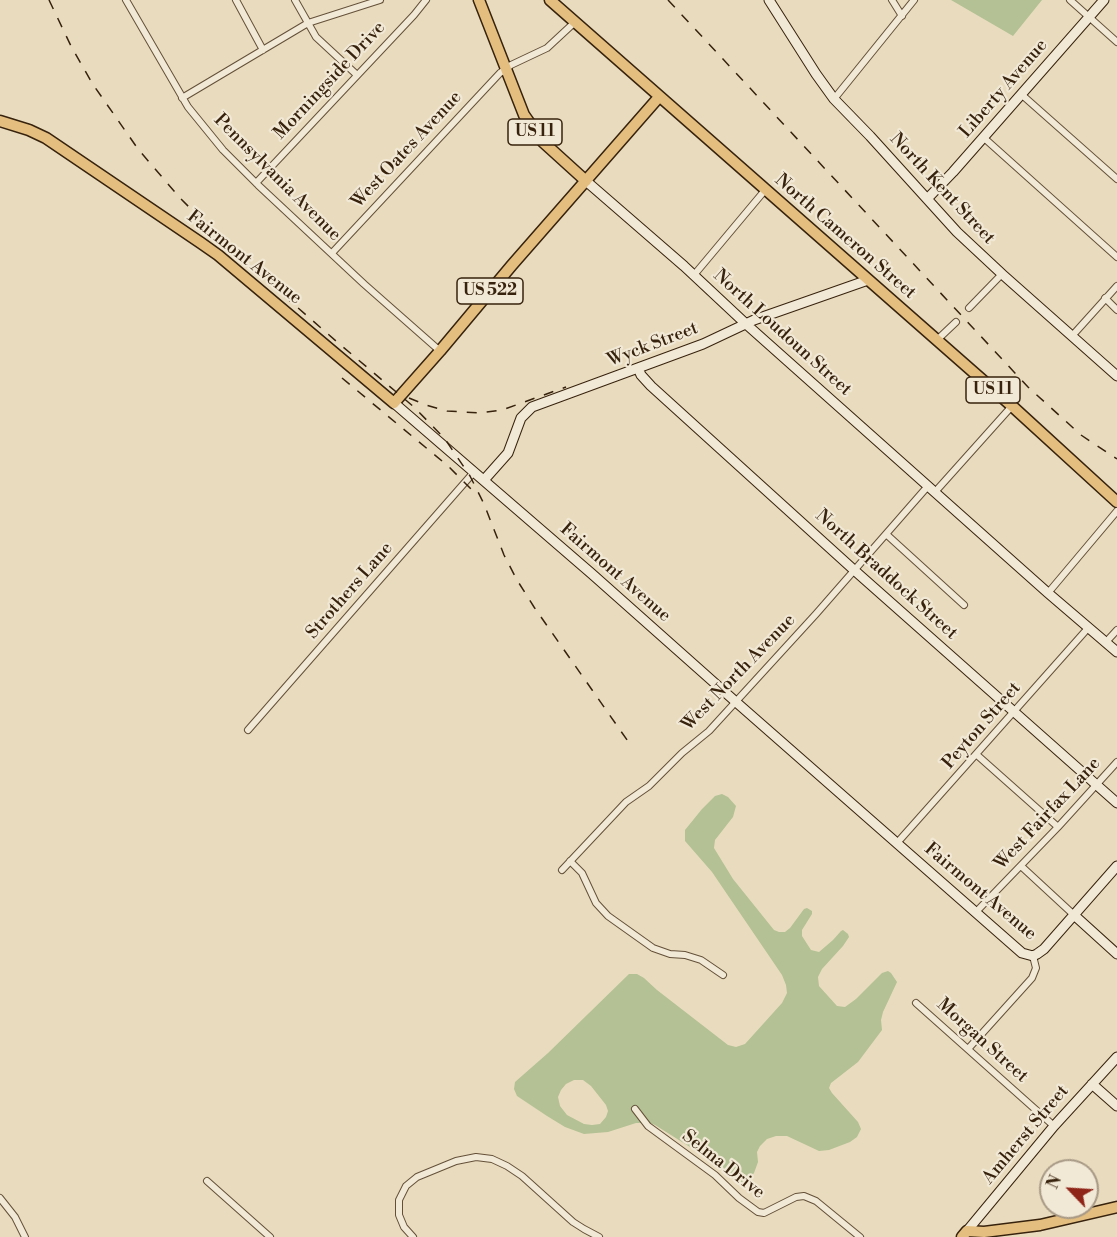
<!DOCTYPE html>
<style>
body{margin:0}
#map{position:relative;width:1117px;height:1237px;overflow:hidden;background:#e9dcbe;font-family:"Libre Bodoni",serif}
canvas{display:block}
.north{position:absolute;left:1039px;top:1159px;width:60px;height:60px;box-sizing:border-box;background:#f1e8d5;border:2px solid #a79985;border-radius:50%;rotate:295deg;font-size:16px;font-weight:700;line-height:24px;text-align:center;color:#37220d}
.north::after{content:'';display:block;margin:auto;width:21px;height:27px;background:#8f2418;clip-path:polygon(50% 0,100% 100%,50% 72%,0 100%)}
</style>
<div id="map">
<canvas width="1117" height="1237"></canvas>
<div class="north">N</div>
</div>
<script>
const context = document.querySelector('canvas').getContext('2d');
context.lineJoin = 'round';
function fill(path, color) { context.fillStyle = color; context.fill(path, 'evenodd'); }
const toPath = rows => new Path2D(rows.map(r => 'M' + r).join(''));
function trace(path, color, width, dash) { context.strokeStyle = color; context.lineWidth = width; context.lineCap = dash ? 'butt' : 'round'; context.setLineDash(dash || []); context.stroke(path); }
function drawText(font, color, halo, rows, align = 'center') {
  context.font = font + ' "Libre Bodoni",serif'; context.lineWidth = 4.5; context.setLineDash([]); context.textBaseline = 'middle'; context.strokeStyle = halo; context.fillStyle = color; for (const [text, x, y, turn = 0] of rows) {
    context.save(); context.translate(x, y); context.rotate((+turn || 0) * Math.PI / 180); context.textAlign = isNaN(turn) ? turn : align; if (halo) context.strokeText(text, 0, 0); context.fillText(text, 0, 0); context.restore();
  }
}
fill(toPath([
 [951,0,1042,0,1013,36],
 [722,794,728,797,736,806,733,817,715,840,714,848,733,879,774,930,779,932,785,932,790,928,804,909,807,908,812,911,812,914,802,930,802,936,811,950,819,952,833,940,841,931,843,930,848,934,849,937,843,946,822,969,818,977,819,986,837,1006,845,1007,856,999,882,973,888,971,891,973,897,982,883,1012,881,1020,882,1030,858,1062,831,1083,829,1088,832,1093,858,1122,861,1129,857,1137,850,1142,829,1150,819,1151,787,1136,776,1136,767,1139,760,1146,757,1152,758,1162,754,1173,746,1182,741,1183,736,1181,690,1147,655,1125,650,1123,636,1123,608,1132,584,1134,565,1127,547,1116,517,1096,514,1089,515,1082,548,1053,629,974,637,974,644,978,657,990,728,1045,736,1047,745,1044,782,1003,787,993,786,985,782,975,712,872,685,841,685,830,702,809,715,796],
 [574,1080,583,1080,591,1086,606,1105,608,1111,606,1117,600,1124,592,1125,584,1124,567,1115,560,1106,558,1097,561,1090,566,1084]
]), '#b3c194');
const street = toPath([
 [126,0,188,107,223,150,258,185,364,284,440,351],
 [236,0,263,50],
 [295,0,316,37,357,75],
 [892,0,902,16],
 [1070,0,1117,42],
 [1021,94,1117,179],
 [182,98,308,23,380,0],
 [834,99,914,0],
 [983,137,1117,257],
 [256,183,414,15,426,0],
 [332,253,500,73,511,65,547,48,575,22],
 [694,275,766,189],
 [1105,298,1117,310],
 [969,308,1002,274],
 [1072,336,1117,286],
 [937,340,956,322],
 [935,492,1012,406],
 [886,534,964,605],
 [1048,593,1117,511],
 [1106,642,1117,630],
 [248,730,474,472],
 [977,755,1058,827],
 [897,843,1089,627],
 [570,861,582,873,596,903,608,916,653,948,670,954,685,955,701,960,723,975],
 [1021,866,1074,915],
 [562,870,626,802,649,786,682,753,709,731,816,614,928,486],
 [975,913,1058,827,1117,762],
 [916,1003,1054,1126],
 [968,1049,1032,978,1036,968,1033,956],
 [635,1109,648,1126,715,1175,739,1198,758,1212,764,1213,796,1197,804,1196,816,1201,860,1237],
 [207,1181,270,1237],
 [0,1198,15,1217,25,1237],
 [413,1237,404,1227,399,1215,399,1200,406,1186,417,1177,456,1161,476,1157,492,1159,507,1166,522,1176,573,1222,584,1229,599,1237]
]);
const secondary = toPath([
 [769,0,816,74,834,99,870,136,957,232,1002,274,1117,376],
 [586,181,684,266,746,324,1048,593,1117,652],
 [927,199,953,172,1104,0],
 [638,368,641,375,651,386,854,570,1117,803],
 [394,403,592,574,736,702,1022,953,1033,956,1037,954,1044,949,1117,866],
 [484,480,508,453,521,418,532,407,703,344,754,320,868,280],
 [1074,915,1117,954],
 [1092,1084,1117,1106],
 [967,1231,1054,1126,1117,1057]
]);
const primary = toPath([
 [479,0,524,115,543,142,586,181],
 [550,0,1012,406,1117,502],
 [0,121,29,130,46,138,201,243,218,255,394,403,440,351,512,265,659,97],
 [962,1237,967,1231,984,1232,1040,1225,1117,1207]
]);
trace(street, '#645039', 8);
trace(secondary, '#37220d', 11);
trace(primary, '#37220d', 13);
trace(street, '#f1e8d5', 6);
trace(secondary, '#f1e8d5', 9);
trace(primary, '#e4be7f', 10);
trace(toPath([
 [49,0,71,46,92,83,138,149,180,198,215,233,258,273,336,341,414,407,445,439,470,476,484,504,504,555,517,580,534,607,632,747],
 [668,0,1028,387,1081,435,1117,459],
 [342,378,448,466,472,490],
 [409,398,426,405,447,411,480,413,502,410,566,387]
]), '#37220d', 1.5, [10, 10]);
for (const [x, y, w] of [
 [535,132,54],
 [490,291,66],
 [993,390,54]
]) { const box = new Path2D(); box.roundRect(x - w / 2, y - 13, w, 26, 4.5); context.fillStyle = '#f1e8d5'; context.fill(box); trace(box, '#37220d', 1.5); }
drawText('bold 16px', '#37220d', null, [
 ["US 11",535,132],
 ["US 522",490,291],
 ["US 11",993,390]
]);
drawText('18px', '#37220d', '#f1e8d5', [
 ["Morningside Drive",330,81,-47],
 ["Liberty Avenue",1004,89,-49],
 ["West Oates Avenue",407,150,-47],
 ["Pennsylvania Avenue",277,178,45],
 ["North Kent Street",942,189,47],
 ["North Cameron Street",845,237,41],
 ["Fairmont Avenue",244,258,38],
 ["North Loudoun Street",782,333,42],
 ["Wyck Street",653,345,-21],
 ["Fairmont Avenue",615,573,41],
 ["North Braddock Street",886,575,42],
 ["Strothers Lane",350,591,-49],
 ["West North Avenue",739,673,-46],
 ["Peyton Street",982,726,-49],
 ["West Fairfax Lane",1048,814,-47],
 ["Fairmont Avenue",980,892,40],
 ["Morgan Street",982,1041,42],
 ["Amherst Street",1026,1135,-50],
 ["Selma Drive",723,1165,38]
]);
</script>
